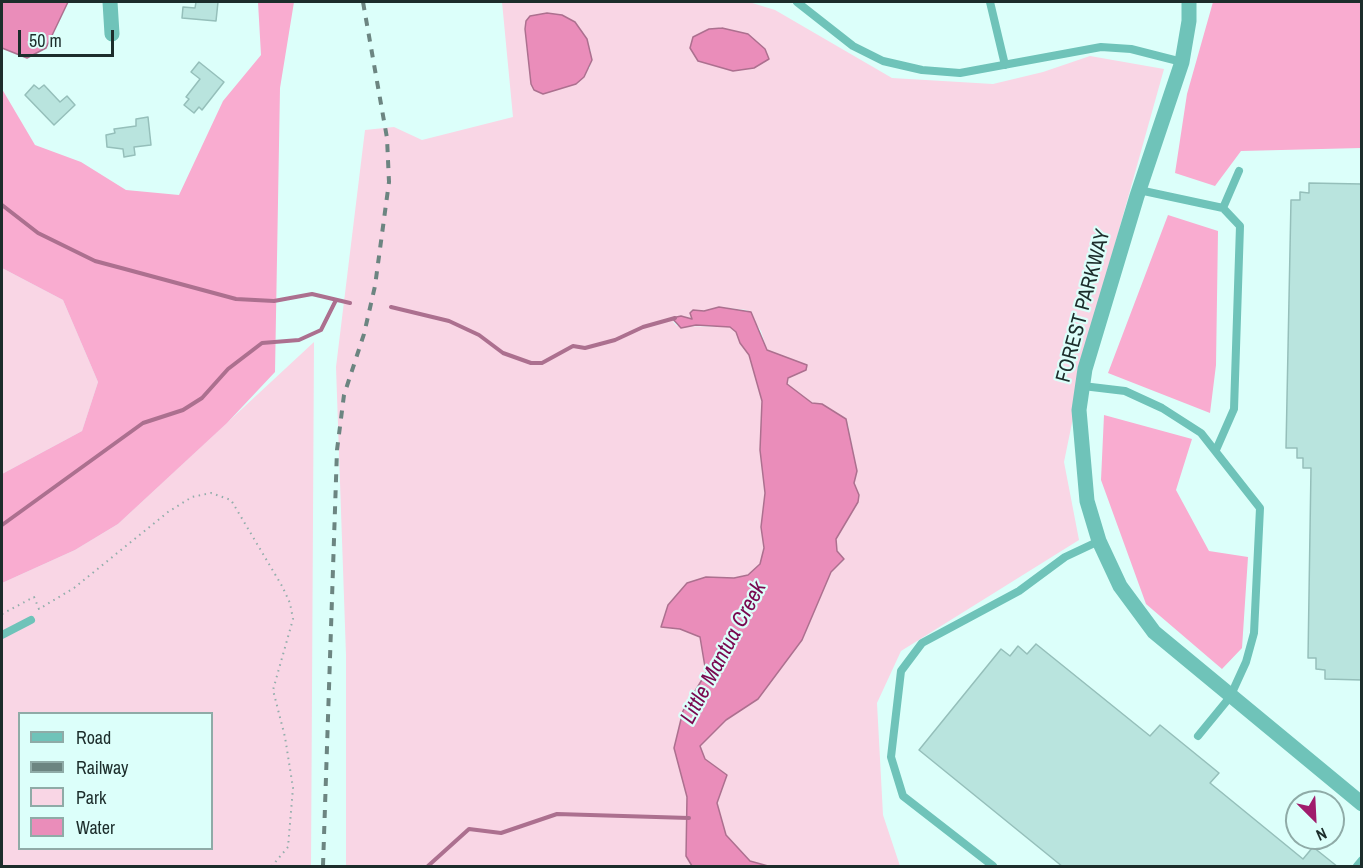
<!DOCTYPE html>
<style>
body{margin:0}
#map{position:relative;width:1363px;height:868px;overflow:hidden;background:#dcfffa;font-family:"Archivo Narrow",sans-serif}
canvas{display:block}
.frame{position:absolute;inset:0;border:3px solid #1c2d2b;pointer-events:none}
.legend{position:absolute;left:18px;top:712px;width:195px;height:138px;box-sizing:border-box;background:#dcfffa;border:2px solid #8faba7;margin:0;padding:8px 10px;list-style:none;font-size:18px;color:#1c2d2b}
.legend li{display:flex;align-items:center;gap:12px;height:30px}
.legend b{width:30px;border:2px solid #8faba7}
.north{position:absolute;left:1285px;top:790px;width:60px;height:60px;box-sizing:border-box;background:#dcfffa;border:2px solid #8faba7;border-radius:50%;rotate:156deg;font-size:16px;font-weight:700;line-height:24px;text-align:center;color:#1c2d2b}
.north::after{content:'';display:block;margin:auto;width:21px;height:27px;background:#a01c6c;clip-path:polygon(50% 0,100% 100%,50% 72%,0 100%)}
.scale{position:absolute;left:18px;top:30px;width:96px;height:27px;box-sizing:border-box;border:3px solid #1c2d2b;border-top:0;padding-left:8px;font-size:18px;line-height:21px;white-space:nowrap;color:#1c2d2b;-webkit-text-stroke:4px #dcfffa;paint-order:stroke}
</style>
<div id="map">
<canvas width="1363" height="868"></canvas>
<div class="frame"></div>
<ul class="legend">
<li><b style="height:8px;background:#6fc3b9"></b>Road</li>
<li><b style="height:8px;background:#6c8581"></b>Railway</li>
<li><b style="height:16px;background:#f9d6e5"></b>Park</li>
<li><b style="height:16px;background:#ea8dba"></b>Water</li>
</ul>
<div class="north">N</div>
<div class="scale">50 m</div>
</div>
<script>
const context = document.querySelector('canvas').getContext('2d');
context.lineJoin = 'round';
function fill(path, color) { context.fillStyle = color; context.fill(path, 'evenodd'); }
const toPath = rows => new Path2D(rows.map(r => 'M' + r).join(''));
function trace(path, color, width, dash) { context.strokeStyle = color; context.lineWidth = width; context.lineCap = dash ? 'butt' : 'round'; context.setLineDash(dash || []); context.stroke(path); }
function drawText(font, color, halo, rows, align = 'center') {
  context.font = font + ' "Archivo Narrow",sans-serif'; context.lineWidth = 4.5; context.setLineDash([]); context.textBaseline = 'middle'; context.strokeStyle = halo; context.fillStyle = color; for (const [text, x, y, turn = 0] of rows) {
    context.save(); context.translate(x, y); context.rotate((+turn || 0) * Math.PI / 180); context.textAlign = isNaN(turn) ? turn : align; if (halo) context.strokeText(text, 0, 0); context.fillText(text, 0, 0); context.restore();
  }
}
fill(toPath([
 [502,2,749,2,775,10,892,78,993,84,1043,72,1090,56,1164,69,1091,330,1064,462,1079,540,901,651,877,703,883,815,900,866,768,866,750,861,726,835,717,803,727,775,705,759,700,746,726,720,758,699,802,640,831,572,844,560,837,551,836,539,855,507,854,483,857,470,848,424,825,406,812,403,787,384,788,378,806,370,807,366,767,350,761,331,747,310,719,307,704,311,692,310,690,313,694,319,681,316,673,322,677,326,730,327,736,332,740,343,749,354,762,401,760,450,765,493,761,527,764,548,760,564,748,575,734,578,706,577,687,583,668,605,662,627,680,629,700,637,706,674,683,711,674,748,687,797,686,856,692,866,346,866,346,655,336,367,365,130,394,127,422,140,513,117],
 [525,29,591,50,590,68,531,84],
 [2,268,63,300,98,382,82,431,2,474],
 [314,342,311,866,2,866,2,583,75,550,118,524],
 [20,714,212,714,212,848,20,848]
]), '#f9d6e5');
fill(toPath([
 [258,2,294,2,280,88,275,372,227,423,118,524,75,550,2,583,2,474,82,431,98,382,63,300,2,268,2,89,35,145,81,162,126,190,179,195,223,101,261,55],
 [1213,2,1361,2,1361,148,1241,151,1215,186,1175,173,1187,94],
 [1168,215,1218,231,1216,365,1210,413,1108,373],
 [1104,415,1192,439,1176,490,1209,551,1248,557,1242,648,1222,669,1146,604,1101,480]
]), '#f9acd0');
const water = toPath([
 [2,2,68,2,46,48,27,58,2,48,2,2],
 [547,13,562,15,575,22,587,39,592,60,584,77,576,84,543,94,534,90,531,84,525,29,526,21,530,16,547,13],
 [722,28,748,34,765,49,769,59,754,68,733,71,698,61,690,48,693,37,709,29,722,28],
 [719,307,751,312,767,350,807,365,806,370,788,378,787,384,812,403,822,404,846,419,857,471,854,483,859,495,858,502,836,539,837,551,844,559,831,572,802,640,758,699,726,720,700,746,705,759,727,775,717,803,726,835,750,861,768,866,692,866,686,856,687,797,674,748,683,711,706,673,700,637,680,629,661,627,668,605,687,583,706,577,734,578,748,575,760,564,764,548,761,527,765,493,760,450,762,401,749,355,740,343,736,332,730,327,696,325,681,328,672,318,681,316,692,319,690,313,693,310,704,311,719,307]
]);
fill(water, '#ea8dba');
trace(water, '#ac708f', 1.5);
trace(toPath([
 [2,205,38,233,95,261,125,269,236,299,274,301,312,294,350,303],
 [391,307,449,321,479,335,503,353,531,363,542,363,573,346,585,348,615,340,643,327,675,318],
 [2,525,143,423,183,410,202,398,228,369,262,343,299,340,321,330,336,300],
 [428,866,469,829,501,833,557,814,689,818]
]), '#ac708f', 4);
const building = toPath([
 [196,2,218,2,216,21,182,18,183,7,195,8,196,2],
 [199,62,224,82,202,110,199,107,194,113,184,105,189,99,186,97,200,79,191,72,199,62],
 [34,85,39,89,44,85,60,102,67,96,75,105,54,125,25,95,34,85],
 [148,117,151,145,134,147,135,155,124,157,123,149,107,147,106,135,115,133,114,129,136,126,136,119,148,117],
 [1309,183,1362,184,1362,680,1325,679,1325,670,1316,669,1316,658,1308,658,1311,468,1303,468,1303,458,1297,458,1297,448,1286,448,1291,200,1300,200,1300,192,1309,193,1309,183],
 [1036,644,1150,736,1160,725,1219,773,1210,783,1303,859,1313,847,1338,867,1063,867,919,750,1001,649,1010,656,1018,646,1027,654,1036,644]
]);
fill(building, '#b9e4de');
trace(building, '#95bfba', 1.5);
trace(toPath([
 [2,614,34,597,39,609,74,588,168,512,192,497,211,493,231,500,282,586,290,603,293,619,273,690,285,737,293,788,288,847,272,866]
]), '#92aeab', 2, [1.5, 4.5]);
trace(toPath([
 [797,2,853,46,883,61,922,70,960,73,1101,47,1131,49,1182,62],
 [990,2,1005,65],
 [1139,190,1223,208,1240,226,1234,409,1216,450],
 [1223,208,1239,171],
 [1083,386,1125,391,1162,408,1201,433,1260,508,1254,633,1246,662,1230,697,1198,736],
 [2,635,31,620],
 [993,866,903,796,891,757,901,671,922,643,1019,591,1065,557,1099,541],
 [1357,866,1362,860]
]), '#6fc3b9', 8);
trace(toPath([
 [110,2,112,34],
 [1189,2,1189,21,1182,62,1137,196,1085,369,1079,410,1087,501,1099,541,1120,586,1154,632,1362,804]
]), '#6fc3b9', 15);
trace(toPath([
 [323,866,337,450,344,395,364,334,375,286,389,182,387,138,363,2]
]), '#6c8581', 4, [8, 8]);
drawText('21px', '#1c2d2b', '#dcfffa', [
 ["FOREST PARKWAY",1084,306,-75]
]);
drawText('italic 22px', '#79074f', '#dcfffa', [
 ["Little Mantua Creek",724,653,-62]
]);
</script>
